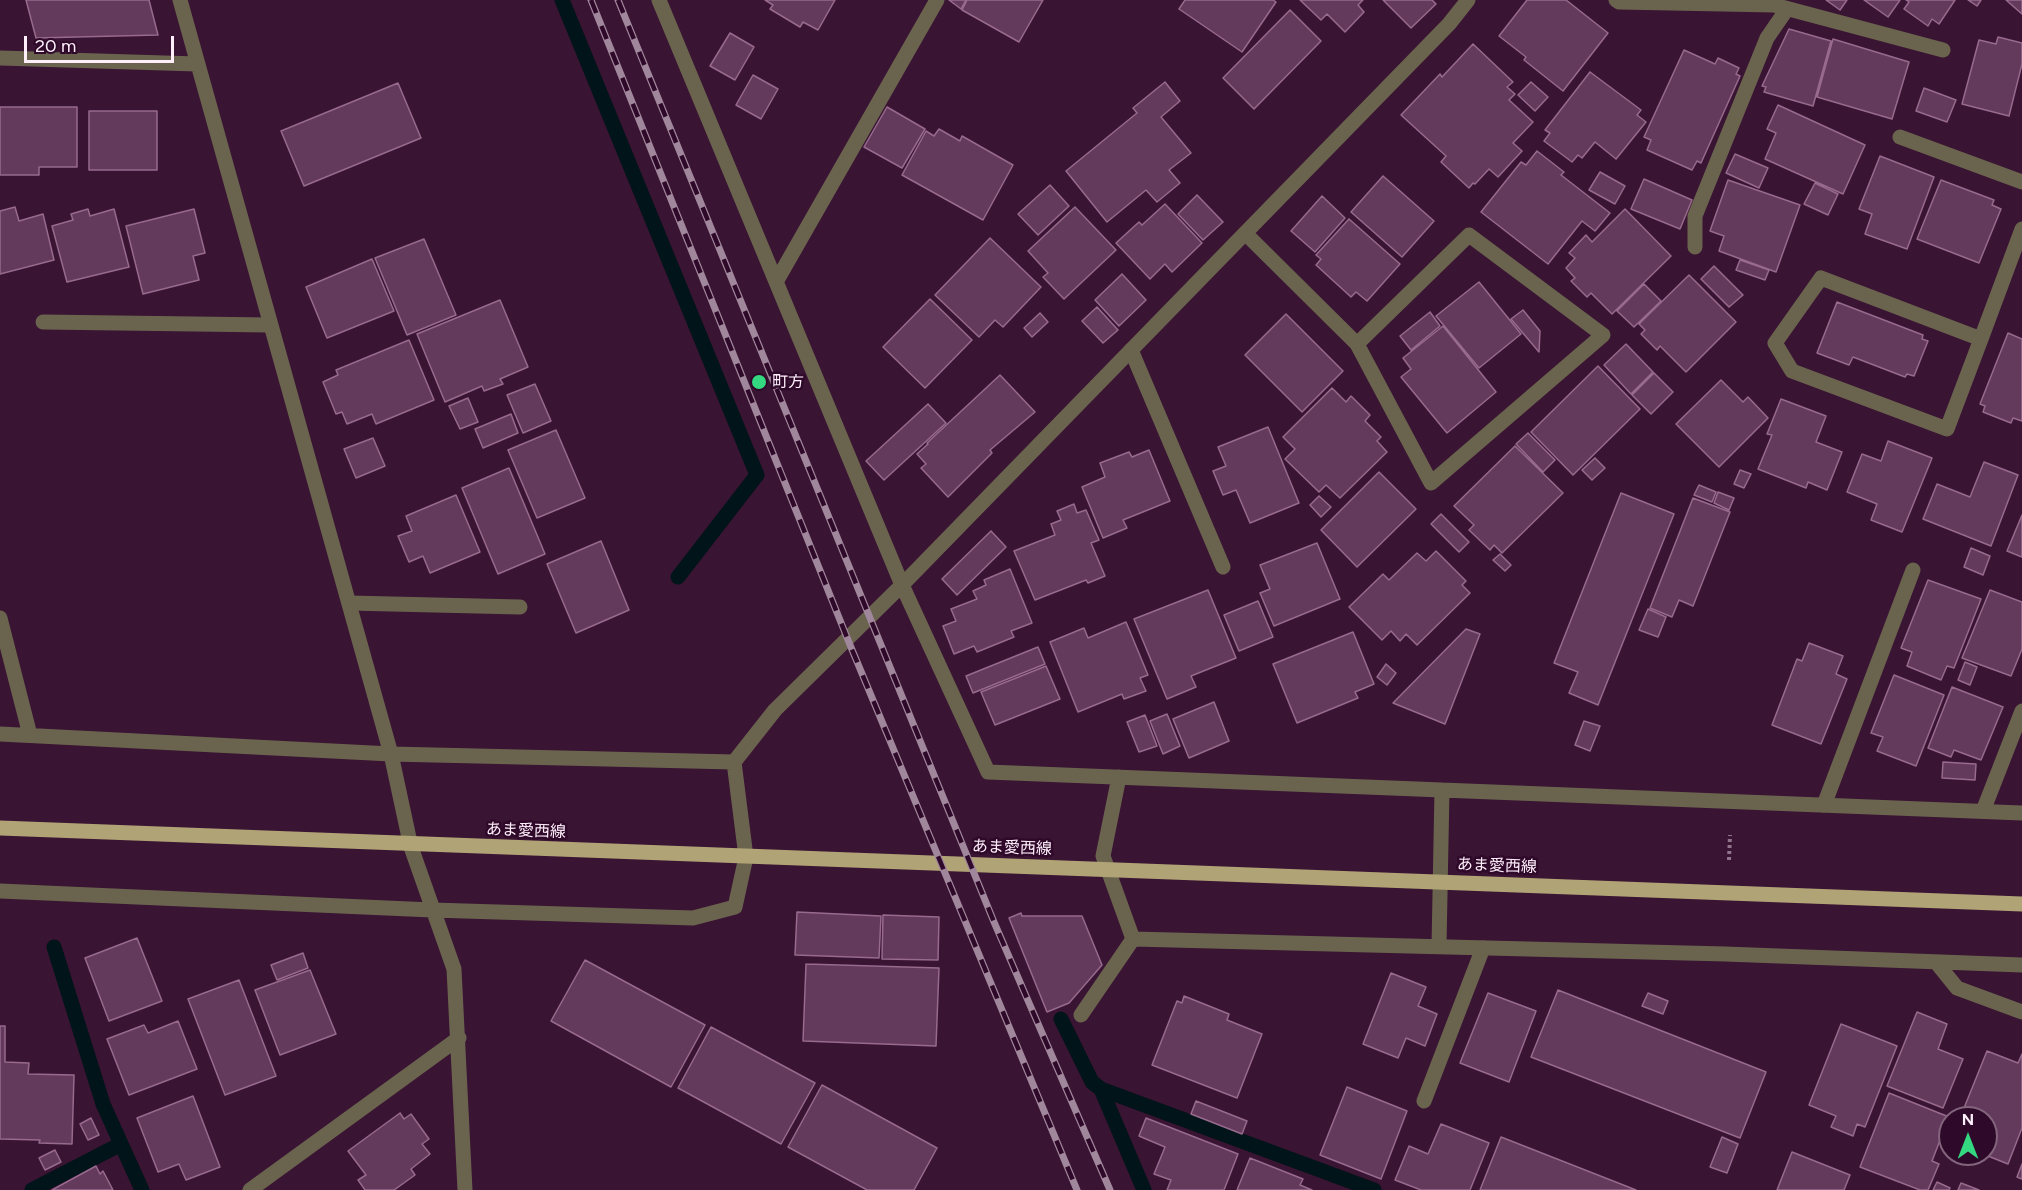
<!DOCTYPE html>
<meta charset="utf-8">
<style>
body{margin:0}
#map{position:relative;width:2022px;height:1190px;overflow:hidden;background:#3a1433;font-family:Figtree,sans-serif}
canvas{display:block}
.north{position:absolute;left:1938px;top:1106px;width:60px;height:60px;box-sizing:border-box;background:#2f0929;border:2px solid #82657d;border-radius:50%;rotate:0deg;font-size:16px;font-weight:700;line-height:24px;text-align:center;color:#feeffb}
.north::after{content:'';display:block;margin:auto;width:21px;height:27px;background:#34d881;clip-path:polygon(50% 0,100% 100%,50% 72%,0 100%)}
.scale{position:absolute;left:24px;top:36px;width:150px;height:27px;box-sizing:border-box;border:3px solid #feeffb;border-top:0;padding-left:8px;font-size:18px;line-height:21px;white-space:nowrap;color:#feeffb;-webkit-text-stroke:4px #2f0929;paint-order:stroke}
</style>
<div id="map">
<canvas width="2022" height="1190"></canvas>
<div class="north">N</div>
<div class="scale">20 m</div>
</div>
<script>
const context = document.querySelector('canvas').getContext('2d');
context.lineJoin = 'round';
const toPath = rows => new Path2D(rows.map(r => 'M' + r).join(''));
function trace(path, color, width, dash) { context.strokeStyle = color; context.lineWidth = width; context.lineCap = dash ? 'butt' : 'round'; context.setLineDash(dash || []); context.stroke(path); }
function fill(path, color) { context.fillStyle = color; context.fill(path, 'evenodd'); }
function drawText(font, color, halo, rows, align = 'center') {
  context.font = font + ' Figtree,"Noto Sans JP",sans-serif'; context.lineWidth = 5; context.setLineDash([]); context.textBaseline = 'middle'; context.strokeStyle = halo; context.fillStyle = color; for (const [text, x, y, turn = 0] of rows) {
    context.save(); context.translate(x, y); context.rotate((+turn || 0) * Math.PI / 180); context.textAlign = isNaN(turn) ? turn : align; if (halo) context.strokeText(text, 0, 0); context.fillText(text, 0, 0); context.restore();
  }
}
trace(toPath([
 [562,0,757,475,678,577],
 [54,947,103,1104,142,1190],
 [1061,1019,1092,1082,1101,1089,1144,1190],
 [1101,1089,1374,1190],
 [32,1190,121,1144]
]), '#001419', 15);
const building = toPath([
 [26,0,149,0,158,35,36,38,26,0],
 [765,0,835,0,818,30,803,22,800,27,770,9,773,5,765,0],
 [949,0,966,0,961,9,949,0],
 [967,0,1043,0,1019,42,962,10,967,0],
 [1185,0,1273,0,1276,2,1242,52,1179,9,1185,0],
 [1300,0,1363,0,1358,5,1364,12,1345,32,1327,14,1321,20,1300,0],
 [1383,0,1432,0,1436,4,1411,28,1383,0],
 [1527,0,1566,0,1608,33,1563,91,1524,60,1526,57,1499,36,1527,0],
 [1826,0,1847,0,1840,10,1826,0],
 [1864,0,1900,0,1888,17,1864,0],
 [1906,0,1955,0,1939,24,1932,19,1928,26,1904,9,1909,2,1906,0],
 [1968,0,1981,0,1977,6,1968,0],
 [2006,0,2022,0,2022,14,2006,0],
 [1290,10,1321,41,1254,109,1223,78,1290,10],
 [1789,29,1831,41,1813,106,1764,92,1766,87,1762,86,1789,29],
 [730,33,754,47,735,80,710,66,730,33],
 [1998,37,2022,43,2022,64,2009,116,1962,104,1979,40,1996,44,1998,37],
 [1833,39,1909,62,1892,119,1817,97,1833,39],
 [1473,44,1513,82,1507,87,1515,94,1509,100,1533,122,1513,143,1522,151,1498,177,1489,169,1475,184,1473,183,1469,188,1441,162,1446,156,1401,115,1440,74,1442,77,1473,44],
 [1684,50,1715,64,1718,58,1739,68,1736,74,1740,76,1701,163,1697,161,1692,170,1647,150,1651,140,1644,137,1684,50],
 [1590,72,1641,110,1637,115,1646,122,1616,159,1595,142,1582,158,1578,155,1572,162,1544,141,1550,133,1545,130,1590,72],
 [753,75,778,89,761,119,736,105,753,75],
 [1165,82,1180,101,1161,117,1191,153,1169,170,1180,183,1157,202,1146,190,1107,222,1066,171,1137,113,1133,108,1165,82],
 [1531,82,1548,97,1535,111,1518,95,1531,82],
 [398,83,421,138,304,186,281,131,398,83],
 [1924,88,1956,100,1947,122,1916,111,1924,88],
 [1778,105,1865,145,1843,194,1765,159,1776,133,1767,129,1778,105],
 [0,107,77,107,77,167,39,167,39,175,0,175,0,107],
 [887,107,925,129,902,168,864,147,887,107],
 [89,111,157,111,157,170,89,170,89,111],
 [939,129,960,141,962,136,1013,165,983,220,902,175,926,131,934,136,939,129],
 [1537,151,1564,172,1561,175,1610,213,1595,231,1582,221,1548,264,1481,212,1521,162,1526,165,1537,151],
 [1735,154,1768,168,1759,188,1726,173,1735,154],
 [1880,156,1934,177,1907,249,1865,234,1872,214,1859,209,1880,156],
 [1600,172,1625,186,1615,204,1589,190,1600,172],
 [1383,176,1434,221,1402,257,1351,212,1383,176],
 [1644,179,1692,200,1680,229,1631,209,1644,179],
 [1728,180,1800,205,1776,272,1719,251,1724,236,1710,231,1728,180],
 [1941,180,1994,200,1992,205,2001,209,1979,263,1917,239,1941,180],
 [1815,183,1838,194,1828,215,1804,204,1815,183],
 [1050,185,1069,206,1038,235,1018,214,1050,185],
 [1197,195,1223,222,1203,240,1178,214,1197,195],
 [1322,196,1345,218,1315,252,1291,231,1322,196],
 [1165,204,1202,243,1172,272,1165,264,1150,279,1116,243,1139,222,1142,225,1165,204],
 [15,207,19,221,43,214,54,260,0,274,0,211,15,207],
 [1075,207,1116,250,1064,299,1043,277,1048,273,1028,251,1075,207],
 [88,209,90,216,114,209,129,267,67,282,52,226,73,220,71,214,88,209],
 [194,209,205,253,193,256,199,280,143,294,126,226,194,209],
 [1625,209,1671,256,1612,314,1591,293,1587,297,1571,281,1575,278,1566,268,1575,258,1569,253,1586,235,1592,242,1625,209],
 [1349,219,1400,264,1367,301,1356,292,1351,297,1316,265,1321,259,1316,255,1349,219],
 [990,238,1041,287,1003,327,995,320,979,337,935,295,990,238],
 [424,239,456,315,407,335,375,258,424,239],
 [372,259,394,311,327,338,306,287,372,259],
 [1740,260,1769,270,1765,280,1736,270,1740,260],
 [1714,266,1743,295,1729,307,1701,279,1714,266],
 [1122,274,1146,300,1119,326,1095,300,1122,274],
 [1689,275,1736,322,1686,372,1660,346,1657,350,1641,334,1645,330,1639,324,1689,275],
 [1479,282,1521,334,1479,368,1436,316,1479,282],
 [1644,284,1661,301,1634,327,1617,311,1644,284],
 [930,299,972,340,925,388,883,347,930,299],
 [500,300,528,367,500,379,503,384,484,391,482,386,445,402,417,334,500,300],
 [1837,302,1923,335,1922,339,1928,341,1914,376,1907,374,1905,377,1853,357,1849,365,1817,353,1837,302],
 [1097,307,1118,330,1103,343,1082,321,1097,307],
 [1523,310,1540,331,1539,352,1511,319,1523,310],
 [1430,312,1440,326,1411,350,1400,336,1430,312],
 [1040,313,1048,322,1032,337,1024,328,1040,313],
 [1286,314,1343,371,1302,412,1245,355,1286,314],
 [1443,326,1496,392,1447,433,1401,377,1411,369,1403,358,1443,326],
 [2008,333,2022,339,2022,421,2013,418,2011,423,1983,412,1985,406,1980,404,2008,333],
 [409,340,434,400,376,424,372,414,347,424,342,412,336,414,323,382,338,375,336,370,409,340],
 [1626,344,1653,372,1631,394,1604,365,1626,344],
 [1598,366,1640,409,1573,475,1531,432,1598,366],
 [1654,373,1673,392,1651,414,1632,395,1654,373],
 [1000,375,1035,412,990,450,992,453,948,497,921,468,926,464,917,454,928,444,927,443,1000,375],
 [1721,380,1743,402,1748,397,1768,418,1719,467,1676,424,1721,380],
 [535,384,551,421,523,433,507,395,535,384],
 [1332,388,1346,402,1351,396,1370,415,1365,421,1381,437,1377,441,1387,452,1340,498,1326,485,1319,492,1285,459,1295,449,1283,437,1332,388],
 [468,398,478,422,460,429,449,406,468,398],
 [1781,399,1826,416,1816,442,1842,452,1827,490,1808,482,1806,488,1758,469,1772,435,1767,434,1781,399],
 [928,404,946,423,884,480,866,461,928,404],
 [511,414,518,433,483,448,475,429,511,414],
 [1268,427,1299,503,1250,523,1236,490,1223,495,1213,471,1226,466,1218,447,1268,427],
 [556,430,585,498,537,518,508,450,556,430],
 [1528,433,1555,460,1543,472,1516,444,1528,433],
 [373,438,385,466,356,478,344,449,373,438],
 [1888,441,1932,458,1902,532,1871,520,1877,504,1847,492,1862,454,1881,461,1888,441],
 [1515,446,1563,493,1502,553,1494,545,1490,550,1469,530,1474,525,1454,506,1515,446],
 [1149,450,1170,501,1123,520,1127,528,1103,538,1082,487,1105,477,1100,463,1129,452,1132,457,1149,450],
 [1595,458,1605,468,1592,480,1582,470,1595,458],
 [1984,462,2018,475,1991,546,1923,519,1937,484,1970,497,1984,462],
 [509,468,545,554,498,574,462,488,509,468],
 [1740,470,1751,474,1744,488,1734,484,1740,470],
 [1379,472,1416,509,1357,567,1321,530,1379,472],
 [1699,485,1716,492,1712,502,1694,495,1699,485],
 [1718,492,1734,498,1729,510,1714,503,1718,492],
 [1621,493,1674,514,1598,705,1569,693,1578,672,1554,663,1621,493],
 [456,495,480,552,430,573,423,556,409,562,398,536,412,531,406,516,456,495],
 [1319,496,1331,507,1321,517,1310,505,1319,496],
 [1693,498,1730,512,1693,606,1679,600,1672,617,1650,608,1693,498],
 [1074,504,1077,513,1086,510,1099,540,1091,543,1105,576,1088,583,1086,580,1035,600,1014,551,1055,535,1051,524,1061,520,1057,511,1074,504],
 [1441,514,1469,542,1459,552,1431,524,1441,514],
 [2022,515,2022,557,2007,551,2022,515],
 [991,531,1006,547,957,595,942,579,991,531],
 [601,541,629,610,576,633,547,564,601,541],
 [1317,543,1340,599,1274,626,1260,593,1270,589,1260,565,1317,543],
 [1971,548,1990,556,1983,575,1964,567,1971,548],
 [1436,551,1466,581,1462,585,1470,593,1417,645,1406,634,1400,641,1391,631,1382,640,1349,607,1383,574,1389,580,1417,553,1426,561,1436,551],
 [1500,554,1511,565,1505,571,1493,560,1500,554],
 [1010,569,1032,623,1011,631,1014,637,977,652,974,646,954,654,943,626,956,621,951,609,977,599,973,591,986,585,984,580,1010,569],
 [1928,580,1981,599,1954,668,1947,666,1941,680,1907,666,1912,652,1901,648,1928,580],
 [1208,590,1236,658,1191,676,1196,687,1167,699,1134,619,1208,590],
 [1990,590,2022,602,2022,649,2011,676,1962,658,1990,590],
 [1258,601,1273,637,1239,651,1224,615,1258,601],
 [1648,609,1666,617,1658,637,1639,630,1648,609],
 [1126,622,1148,675,1140,678,1146,691,1124,699,1122,694,1078,712,1050,642,1084,628,1088,638,1126,622],
 [1466,629,1480,634,1445,724,1393,703,1466,629],
 [1353,632,1374,684,1355,692,1358,698,1297,723,1273,664,1353,632],
 [1809,643,1843,656,1836,674,1847,679,1821,744,1772,725,1797,659,1802,661,1809,643],
 [1038,647,1045,664,973,693,966,676,1038,647],
 [1965,662,1977,667,1970,685,1958,680,1965,662],
 [1386,664,1396,673,1387,685,1377,677,1386,664],
 [1046,666,1060,699,995,725,981,692,1046,666],
 [1894,675,1944,695,1916,766,1877,751,1883,737,1871,733,1894,675],
 [1952,687,2003,707,1981,760,1954,750,1951,757,1928,748,1952,687],
 [1214,702,1229,741,1189,758,1173,719,1214,702],
 [1167,714,1180,746,1163,754,1150,721,1167,714],
 [1145,715,1157,746,1139,752,1127,722,1145,715],
 [1584,721,1600,726,1590,751,1575,745,1584,721],
 [1943,762,1976,764,1975,780,1942,778,1943,762],
 [797,912,881,916,879,958,795,955,797,912],
 [1021,913,1022,916,1082,916,1102,965,1069,1003,1047,1012,1009,918,1021,913],
 [883,915,939,917,938,960,882,959,883,915],
 [137,938,162,1001,109,1021,85,958,137,938],
 [303,953,308,968,277,980,271,965,303,953],
 [585,960,705,1025,671,1087,551,1021,585,960],
 [806,964,939,968,936,1046,803,1041,806,964],
 [310,970,336,1034,280,1055,255,990,310,970],
 [1391,973,1426,987,1418,1006,1437,1014,1425,1046,1406,1038,1398,1058,1363,1044,1391,973],
 [239,980,276,1076,225,1095,188,999,239,980],
 [1558,990,1766,1072,1740,1138,1531,1057,1558,990],
 [1488,993,1536,1011,1509,1082,1460,1063,1488,993],
 [1648,993,1668,1001,1663,1014,1642,1006,1648,993],
 [1184,996,1229,1014,1227,1020,1262,1034,1237,1098,1152,1065,1177,1001,1182,1003,1184,996],
 [1917,1012,1947,1024,1938,1049,1963,1059,1943,1108,1887,1086,1917,1012],
 [178,1021,197,1069,129,1095,107,1039,144,1025,148,1033,178,1021],
 [1841,1024,1897,1046,1865,1127,1857,1124,1853,1136,1831,1127,1836,1116,1809,1105,1841,1024],
 [0,1026,5,1026,5,1062,29,1063,28,1074,74,1075,72,1144,39,1143,40,1140,0,1139,0,1026],
 [711,1027,815,1083,781,1144,678,1088,711,1027],
 [1987,1051,2018,1063,2022,1054,2022,1128,2008,1164,1983,1154,1986,1154,1986,1118,1960,1118,1987,1051],
 [822,1085,937,1148,914,1190,867,1190,788,1147,822,1085],
 [1347,1087,1407,1111,1381,1179,1320,1155,1347,1087],
 [1889,1093,1949,1117,1932,1161,1939,1164,1928,1190,1920,1190,1860,1167,1889,1093],
 [193,1096,220,1167,186,1180,179,1164,158,1172,137,1118,193,1096],
 [1196,1101,1247,1121,1242,1134,1191,1114,1196,1101],
 [400,1113,404,1119,411,1114,429,1139,422,1144,430,1154,411,1169,415,1175,394,1190,365,1190,358,1180,366,1175,348,1151,400,1113],
 [91,1118,99,1135,88,1140,80,1124,91,1118],
 [1146,1118,1238,1154,1224,1190,1167,1190,1171,1180,1154,1174,1165,1147,1139,1136,1146,1118],
 [1441,1124,1489,1143,1470,1190,1421,1190,1395,1180,1409,1146,1428,1154,1441,1124],
 [1501,1137,1636,1190,1480,1190,1501,1137],
 [1722,1137,1738,1144,1727,1173,1710,1167,1722,1137],
 [55,1150,61,1162,45,1170,39,1158,55,1150],
 [1792,1152,1850,1175,1844,1190,1777,1190,1792,1152],
 [1250,1158,1303,1179,1300,1185,1312,1190,1237,1190,1250,1158],
 [2022,1164,2022,1179,2017,1177,2022,1164],
 [96,1166,100,1174,103,1171,113,1190,52,1190,96,1166],
 [1937,1182,1950,1188,1949,1190,1933,1190,1937,1182],
 [1961,1183,1979,1190,1958,1190,1961,1183]
]);
fill(building, '#633a5b');
trace(building, '#976a8e', 1.5);
trace(toPath([
 [1729,860,1730,835]
]), '#91758c', 4, [3, 3]);
trace(toPath([
 [1695,247,1695,216,1767,38,1787,9],
 [43,322,270,325],
 [1131,350,1223,567],
 [349,603,520,607],
 [1824,805,1913,570],
 [1983,811,2022,711],
 [1424,1101,1483,948]
]), '#6a644e', 15);
trace(toPath([
 [180,0,391,754,411,847,454,969,465,1190],
 [659,0,902,585,988,772,2022,813],
 [1616,0,1619,2,1774,5,1943,50],
 [0,58,197,64],
 [1900,137,2022,182],
 [1245,233,1357,344,1431,483,1603,335,1469,235,1357,344],
 [776,282,937,0],
 [1981,339,1821,278,1775,343,1792,371,1947,429,1981,339,2022,229],
 [0,618,30,735],
 [0,734,391,754,734,762],
 [1119,777,1103,856,1133,939,1725,954,2022,965],
 [0,891,432,910,693,918,735,907,746,857,734,762,775,710,902,585,1449,24,1468,0],
 [1439,946,1442,790],
 [1936,962,1957,988,2022,1012],
 [1081,1015,1133,939],
 [250,1190,459,1038]
]), '#6a644e', 15);
trace(toPath([
 [0,828,2022,904]
]), '#b0a375', 15);
const rail = toPath([
 [591,0,848,640,1077,1190],
 [618,0,994,922,1110,1190]
]);
trace(rail, '#a1879c', 7);
trace(rail, '#2f0929', 4.5, [14]);
for (const [x, y, r, color] of [
 [759,382,8,"#34d881"]
]) { const dot = new Path2D(); dot.arc(x, y, r, 0, 2 * Math.PI); context.fillStyle = color; context.fill(dot); trace(dot, '#2f0929', 2); }
drawText('16px', '#feeffb', '#2f0929', [
 ["町方",772,382]
], 'left');
drawText('16px', '#feeffb', '#2f0929', [
 ["あま愛西線",526,831,2],
 ["あま愛西線",1012,848,2],
 ["あま愛西線",1497,866,2]
]);
</script>
